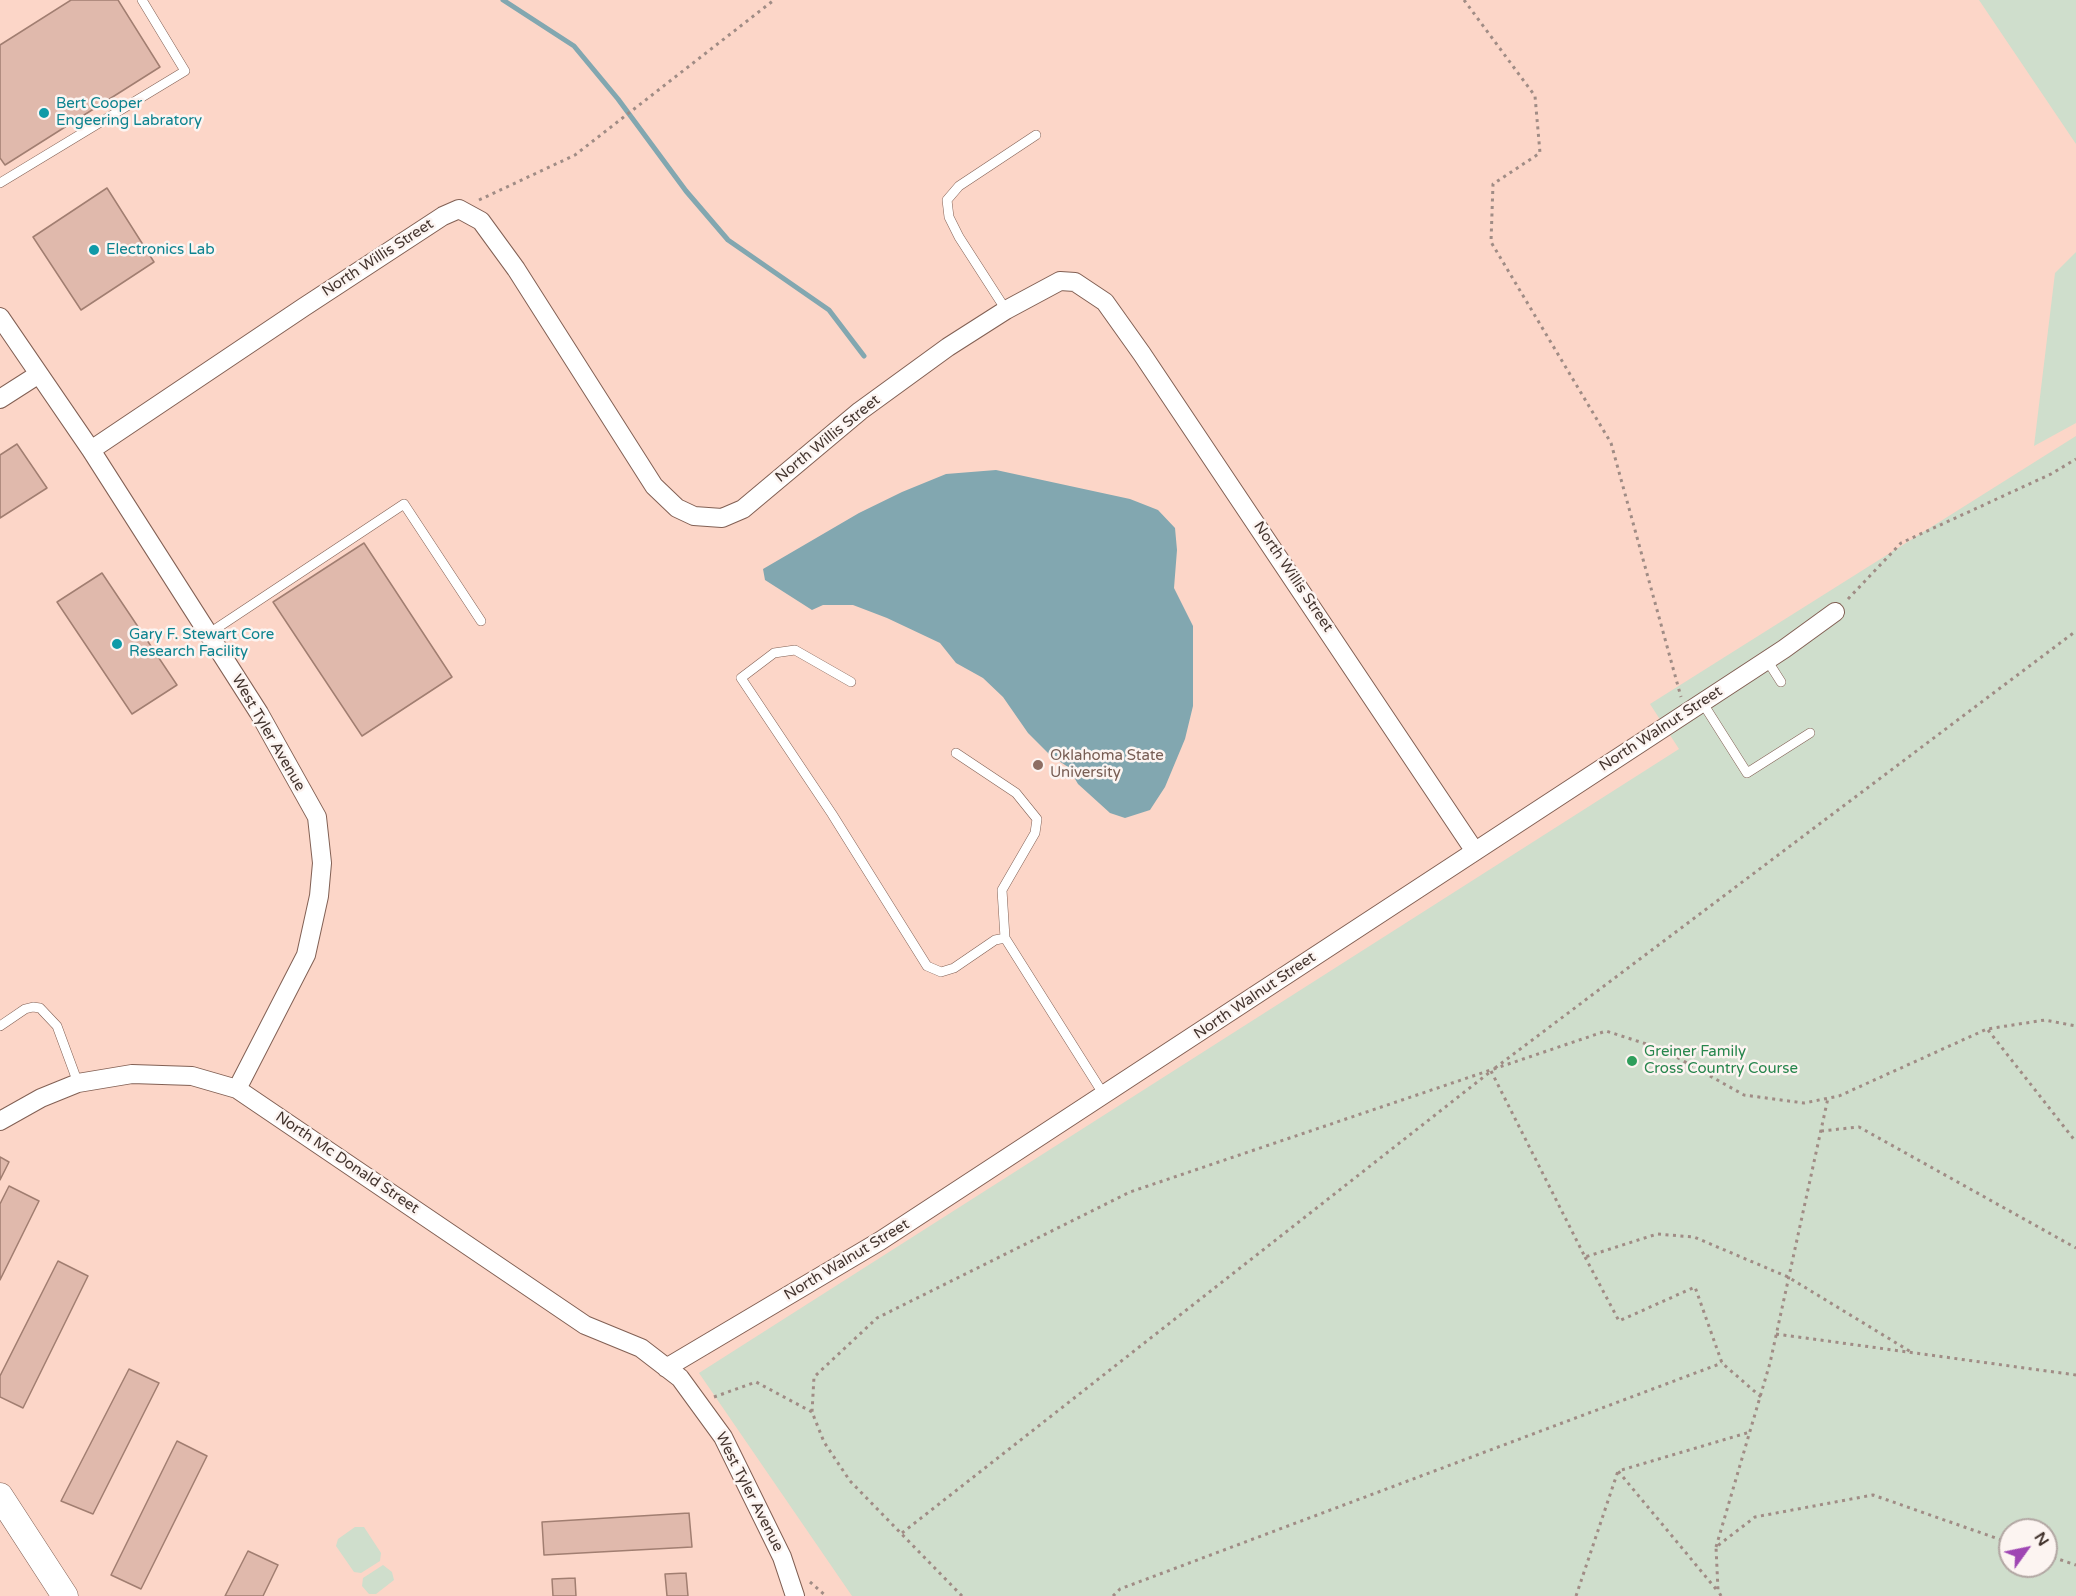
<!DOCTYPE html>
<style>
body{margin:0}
#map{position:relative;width:2076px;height:1596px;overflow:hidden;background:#fbe3db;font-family:"Varela Round",sans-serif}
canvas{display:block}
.north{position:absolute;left:1998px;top:1518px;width:60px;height:60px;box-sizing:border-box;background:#fcf4f1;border:2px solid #b2a7a3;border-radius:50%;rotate:57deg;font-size:16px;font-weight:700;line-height:24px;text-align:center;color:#43342e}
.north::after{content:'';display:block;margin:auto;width:21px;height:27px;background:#9f46b3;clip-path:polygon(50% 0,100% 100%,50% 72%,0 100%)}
</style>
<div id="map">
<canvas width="2076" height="1596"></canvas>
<div class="north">N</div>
</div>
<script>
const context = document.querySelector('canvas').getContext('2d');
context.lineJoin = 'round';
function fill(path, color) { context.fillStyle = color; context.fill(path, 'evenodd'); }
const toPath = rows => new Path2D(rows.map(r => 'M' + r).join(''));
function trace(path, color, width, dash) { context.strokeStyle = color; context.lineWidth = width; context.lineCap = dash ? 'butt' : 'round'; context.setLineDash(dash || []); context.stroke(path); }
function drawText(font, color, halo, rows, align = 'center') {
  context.font = font + ' "Varela Round",sans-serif'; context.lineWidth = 5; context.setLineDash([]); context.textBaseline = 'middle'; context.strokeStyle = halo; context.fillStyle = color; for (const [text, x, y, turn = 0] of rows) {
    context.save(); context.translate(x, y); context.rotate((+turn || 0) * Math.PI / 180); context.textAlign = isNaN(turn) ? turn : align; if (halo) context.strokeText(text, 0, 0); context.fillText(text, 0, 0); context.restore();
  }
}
fill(toPath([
 [0,0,2076,0,2076,1596,0,1596],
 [2010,1530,2046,1530,2046,1566,2010,1566]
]), '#fcd6c8');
fill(toPath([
 [1979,0,2076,0,2076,144],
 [2076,252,2076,423,2034,446,2055,273],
 [2076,436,2076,1596,852,1596,699,1373,1679,749,1650,704],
 [2010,1530,2046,1530,2046,1566,2010,1566],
 [355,1527,364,1527,381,1553,380,1561,361,1573,354,1572,336,1546,338,1539],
 [383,1565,392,1572,394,1580,376,1594,369,1594,362,1586,363,1578]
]), '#cfdecc');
fill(toPath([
 [996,470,1130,499,1158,510,1175,528,1177,550,1174,588,1193,626,1193,706,1185,739,1165,787,1150,810,1125,818,1110,813,1078,784,1068,767,1050,755,1028,733,1003,697,983,678,956,663,940,643,887,618,853,605,823,605,812,610,765,580,763,569,859,513,902,492,946,474]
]), '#82a7b0');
trace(toPath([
 [503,0,574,46,618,99,686,191,728,240,829,310,864,356]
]), '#82a7b0', 5);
const building = toPath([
 [71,0,118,0,160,67,5,165,0,158,0,45,71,0],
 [107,188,154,262,81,310,33,237,107,188],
 [17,444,47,488,0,518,0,455,17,444],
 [364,543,452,677,362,736,273,602,364,543],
 [102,573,177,685,132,714,57,602,102,573],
 [0,1157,9,1162,0,1180,0,1157],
 [9,1186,39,1201,0,1280,0,1204,9,1186],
 [58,1261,88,1276,23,1408,0,1397,0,1376,58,1261],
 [129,1369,159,1383,93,1514,61,1501,129,1369],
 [177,1441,207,1456,141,1589,111,1575,177,1441],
 [689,1513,692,1547,544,1555,542,1522,689,1513],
 [248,1551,278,1565,263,1596,225,1596,248,1551],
 [686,1573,688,1596,667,1596,665,1574,686,1573],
 [575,1578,576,1596,553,1596,552,1579,575,1578]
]);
fill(building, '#e0b9ac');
trace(building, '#a17e71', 1.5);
const lane = toPath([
 [0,183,185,71,142,0],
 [1006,310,959,237,949,217,947,200,959,186,1036,135],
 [208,634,404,504,481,621],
 [1767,660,1781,682],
 [851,682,795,650,774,653,741,678,832,814,927,966,941,972,954,968,995,940,1005,938,1002,890,1035,833,1037,819,1016,793,956,753],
 [1702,702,1747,773,1810,733],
 [1005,938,1104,1095],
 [0,1026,25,1009,33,1007,40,1008,57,1026,78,1083]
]);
const street = toPath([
 [0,317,91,450,259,713,317,817,322,863,319,896,306,955,237,1089],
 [0,399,39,374],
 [91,450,304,307,443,216,459,209,481,221,516,269,654,486,677,508,694,516,722,518,743,509,860,411,948,347,1006,310,1060,281,1075,282,1105,302,1142,354,1474,850],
 [0,1121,41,1098,78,1083,132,1074,192,1076,237,1089,585,1325,641,1348,680,1378,723,1437,782,1557,795,1596],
 [666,1368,880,1241,1784,649,1835,612]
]);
const secondary = toPath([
 [0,1496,65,1596]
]);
trace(lane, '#826054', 10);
trace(street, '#826054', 20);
trace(secondary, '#826054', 27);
trace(toPath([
 [1464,0,1535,96,1540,153,1493,184,1491,242,1611,443,1681,697],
 [479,200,575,155,774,0],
 [1848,599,1901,543,2051,474,2076,459],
 [1988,1030,2076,1142],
 [1495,1068,2076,631],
 [1491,1071,1585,1257,1657,1234,1694,1237,1788,1277,1911,1352],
 [1821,1131,1859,1127,2076,1248],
 [1585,1257,1619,1321,1695,1287,1722,1363,1761,1397],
 [1776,1334,2076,1375],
 [714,1397,756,1382,812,1412],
 [902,1533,1490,1072],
 [1716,1547,1770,1363,1828,1098],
 [2046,1555,2076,1565],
 [810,1582,826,1596],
 [1716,1589,1618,1471,1750,1432],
 [962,1596,850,1481,824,1442,812,1412,814,1377,877,1318,1130,1192,1606,1031,1662,1049,1744,1095,1804,1103,1839,1096,1987,1029,2045,1020,2076,1026],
 [1113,1596,1120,1589,1722,1363],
 [1576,1596,1618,1471],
 [1721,1596,1718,1590,1716,1547,1755,1517,1873,1495,2010,1543]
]), '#a08c85', 3, [3, 4.5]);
trace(lane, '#fff', 9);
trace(street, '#fff', 18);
trace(secondary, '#fff', 26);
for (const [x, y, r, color] of [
 [44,113,6,"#0f9aa8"],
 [94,250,6,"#0f9aa8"],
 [117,644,6,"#0f9aa8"],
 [1038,765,6,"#8d6e63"],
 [1632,1061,6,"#2e9e5b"]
]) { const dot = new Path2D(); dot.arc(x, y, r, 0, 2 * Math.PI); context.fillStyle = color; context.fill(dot); trace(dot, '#fcf4f1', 2); }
drawText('15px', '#0d838f', '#fcf4f1', [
 ["Bert Cooper",56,104],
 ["Engeering Labratory",56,121],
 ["Electronics Lab",106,250],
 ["Gary F. Stewart Core",129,635],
 ["Research Facility",129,652]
], 'left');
drawText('15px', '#43342e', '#fcf4f1', [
 ["North Willis Street",378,258,-33],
 ["North Willis Street",828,439,-39],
 ["North Willis Street",1293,577,56],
 ["North Walnut Street",1661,729,-33],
 ["West Tyler Avenue",268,733,60],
 ["North Walnut Street",1255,996,-34],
 ["North Mc Donald Street",347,1163,34],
 ["North Walnut Street",847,1260,-31],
 ["West Tyler Avenue",749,1492,63]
]);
drawText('15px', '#785e54', '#fcf4f1', [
 ["Oklahoma State",1050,756],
 ["University",1050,773]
], 'left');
drawText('15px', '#27864d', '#fcf4f1', [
 ["Greiner Family",1644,1052],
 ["Cross Country Course",1644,1069]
], 'left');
</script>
